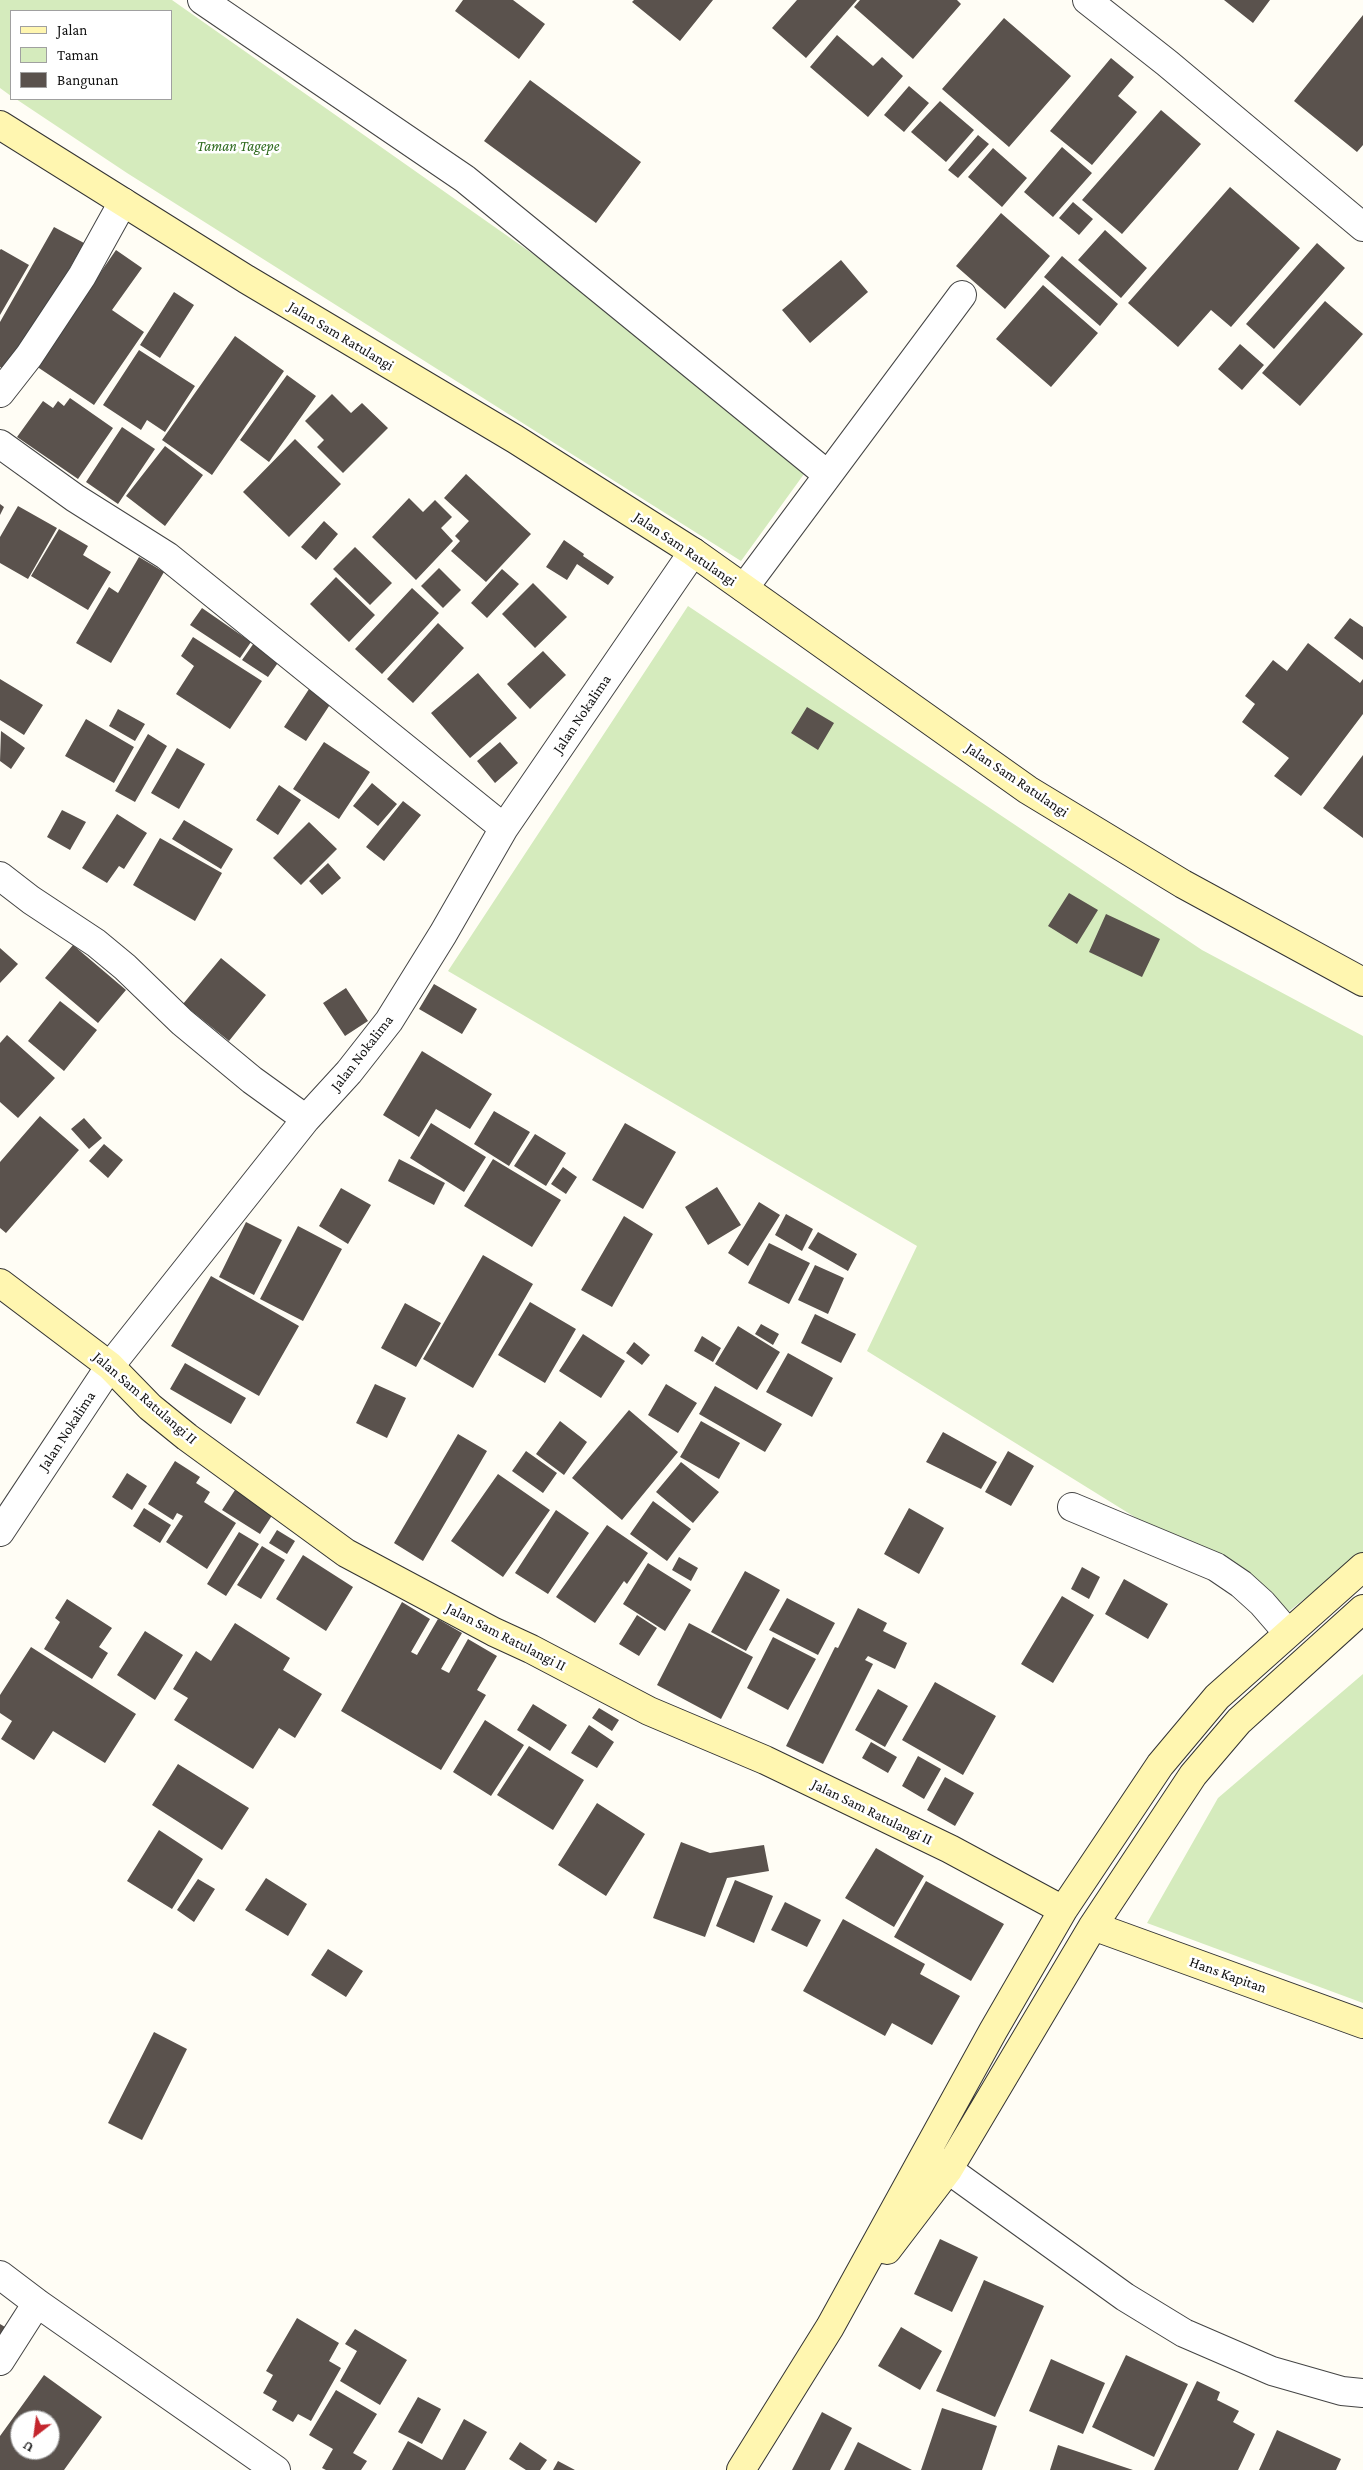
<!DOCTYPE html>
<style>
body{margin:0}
#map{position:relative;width:1363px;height:2470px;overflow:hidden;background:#fffdf5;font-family:"Crimson Pro",serif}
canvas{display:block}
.legend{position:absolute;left:10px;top:10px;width:162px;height:90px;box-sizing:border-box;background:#fff;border:1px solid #a0a0a0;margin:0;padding:6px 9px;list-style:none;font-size:15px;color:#111}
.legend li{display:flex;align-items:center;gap:10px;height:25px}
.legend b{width:25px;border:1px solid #a0a0a0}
.north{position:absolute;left:10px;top:2410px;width:50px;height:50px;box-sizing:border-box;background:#fff;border:1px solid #a0a0a0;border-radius:50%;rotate:210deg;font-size:14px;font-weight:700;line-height:20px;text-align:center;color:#111}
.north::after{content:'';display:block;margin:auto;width:18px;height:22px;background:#c4262e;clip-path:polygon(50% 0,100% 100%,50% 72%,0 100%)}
</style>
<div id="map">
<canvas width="1363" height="2470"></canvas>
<ul class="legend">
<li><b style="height:6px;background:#fff6b0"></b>Jalan</li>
<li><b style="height:14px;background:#d5ebbd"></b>Taman</li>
<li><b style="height:14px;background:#5a524d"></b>Bangunan</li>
</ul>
<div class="north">U</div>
</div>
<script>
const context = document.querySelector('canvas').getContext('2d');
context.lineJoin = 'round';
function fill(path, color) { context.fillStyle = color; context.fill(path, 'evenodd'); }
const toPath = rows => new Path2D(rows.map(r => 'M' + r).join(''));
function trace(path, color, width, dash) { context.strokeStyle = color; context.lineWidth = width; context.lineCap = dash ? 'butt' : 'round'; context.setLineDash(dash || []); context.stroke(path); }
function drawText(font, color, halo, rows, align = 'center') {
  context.font = font + ' "Crimson Pro",serif'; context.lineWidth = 5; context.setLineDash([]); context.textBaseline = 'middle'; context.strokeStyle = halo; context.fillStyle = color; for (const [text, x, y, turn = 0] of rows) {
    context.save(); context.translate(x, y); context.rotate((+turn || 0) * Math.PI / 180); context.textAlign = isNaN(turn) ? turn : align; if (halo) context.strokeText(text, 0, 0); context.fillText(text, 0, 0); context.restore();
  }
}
fill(toPath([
 [0,0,172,0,570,280,804,474,741,561,127,173,16,99,171,99,171,11,11,11,11,96,0,88],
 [688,606,1202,950,1363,1036,1363,1552,1288,1612,867,1351,917,1246,448,971],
 [1363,1674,1363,2003,1147,1923,1218,1798]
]), '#d5ebbd');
fill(toPath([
 [463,0,513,0,545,24,519,59,455,11],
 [634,0,713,0,680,41,632,2],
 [797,0,857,0,806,58,772,28],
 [860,0,957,0,961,4,913,59,854,7],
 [1224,0,1270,0,1253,23],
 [1363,15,1363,145,1357,152,1294,101],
 [1004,18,1071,76,1009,147,942,89],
 [837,35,873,66,882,57,903,76,868,117,810,67],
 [1111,58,1134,77,1118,96,1137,112,1092,165,1050,131],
 [530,80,641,162,596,223,484,141],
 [909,86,929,103,904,132,884,115],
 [940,101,974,130,946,162,911,132],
 [1161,110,1201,144,1122,234,1082,200],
 [978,135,989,144,958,178,948,170],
 [1062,147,1092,173,1053,217,1024,192],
 [993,148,1027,178,1002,207,968,177],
 [1230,187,1300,248,1231,327,1211,310,1178,347,1128,303],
 [1073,202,1093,219,1079,235,1059,218],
 [1001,213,1050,256,1005,309,956,266],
 [54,227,84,243,10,373,0,367,0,322],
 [1105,230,1147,268,1121,298,1078,260],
 [1317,243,1345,268,1274,349,1246,324],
 [1,249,29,265,0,315,0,250],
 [116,250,142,268,112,310,144,332,94,405,36,366],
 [1062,256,1118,304,1100,326,1044,277],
 [841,260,868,292,810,343,782,310],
 [1043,285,1098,333,1051,387,996,339],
 [174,292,194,305,160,358,140,345],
 [1325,301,1363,334,1300,406,1262,373],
 [235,336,284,371,212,475,162,440],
 [1240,344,1264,365,1242,390,1218,369],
 [139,350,195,386,165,432,147,420,141,430,103,405],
 [287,375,316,396,269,462,240,440],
 [332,394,351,413,362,403,388,428,343,473,317,447,324,440,305,421],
 [70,398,113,428,78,479,17,437,43,401,53,408,58,401,64,406],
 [122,427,155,449,118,504,86,482],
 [295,439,341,484,289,537,243,492],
 [165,446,203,475,165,526,126,496],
 [466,474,531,534,486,582,451,551,460,541,455,536,469,521,444,498],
 [409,498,423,512,435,500,452,517,441,528,453,541,416,580,372,537],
 [0,504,4,507,0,515],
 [18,506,57,528,28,579,0,563,0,537],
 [324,521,338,534,316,560,301,547],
 [59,529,88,546,83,555,111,572,88,610,31,576],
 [564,540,584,554,583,556,614,577,608,585,577,564,567,580,546,567],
 [355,547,392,583,370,605,333,569],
 [139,557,164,572,111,663,76,643,109,587,118,593],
 [439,568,461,590,443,608,421,586],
 [502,569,519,584,487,618,471,603],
 [336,577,375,615,349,642,310,604],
 [533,583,567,617,535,648,502,614],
 [412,588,439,613,382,674,355,649],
 [202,608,251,642,240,658,190,625],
 [1350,618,1363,627,1363,660,1334,638],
 [438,623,464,648,413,703,387,679],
 [193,637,262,681,230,729,176,694,194,666,181,656],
 [256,640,282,657,268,677,242,660],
 [1308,643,1360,683,1363,679,1363,714,1301,796,1274,776,1289,758,1242,722,1255,704,1245,696,1273,660,1287,671],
 [543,651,566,675,530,709,507,684],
 [478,673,517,718,470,758,431,713],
 [0,679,43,705,24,735,0,720],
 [311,686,333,700,306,741,284,727],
 [807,707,834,723,818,750,791,733],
 [118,709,145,724,135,741,109,726],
 [86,719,134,747,114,783,65,756],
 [1,731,25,748,11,769,0,761],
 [148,734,167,746,135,802,115,791],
 [324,742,370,772,339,819,293,789],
 [500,742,518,763,495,783,477,761],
 [177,748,205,764,179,809,151,793],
 [1363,755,1363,838,1323,808],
 [372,783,397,804,378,826,353,806],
 [279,785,301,800,278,835,256,820],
 [403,801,421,815,384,861,366,847],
 [62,810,86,822,70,850,47,837],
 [117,814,147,833,124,869,119,866,107,883,82,868],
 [184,820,233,849,221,869,172,839],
 [309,822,337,849,301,885,273,858],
 [160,838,222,873,195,921,133,885],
 [328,863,341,878,322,895,309,881],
 [1069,893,1098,910,1077,944,1048,926],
 [1106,914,1160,939,1142,977,1089,952],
 [73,945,126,990,98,1023,45,978],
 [0,948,18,964,0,983],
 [221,958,266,995,229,1041,183,1004],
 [434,984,477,1009,462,1034,419,1009],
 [346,988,368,1021,345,1036,323,1003],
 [60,1001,97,1030,64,1071,28,1041],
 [7,1035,55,1078,18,1118,0,1102,0,1043],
 [422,1051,492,1094,470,1129,436,1109,419,1137,383,1115],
 [494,1111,530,1132,509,1166,474,1144],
 [40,1116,79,1150,6,1233,0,1228,0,1162],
 [84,1118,102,1138,89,1149,71,1129],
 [431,1123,486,1157,464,1192,410,1158],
 [625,1123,676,1152,643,1209,592,1180],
 [535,1134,566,1153,546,1186,514,1166],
 [104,1144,123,1160,108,1178,89,1161],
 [399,1159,445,1183,434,1205,388,1181],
 [493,1159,561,1200,532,1247,464,1206],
 [563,1167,577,1177,566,1194,551,1184],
 [717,1187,741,1225,708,1245,685,1207],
 [341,1188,371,1205,348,1244,319,1226],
 [759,1202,780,1215,748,1266,728,1253],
 [786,1214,813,1229,802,1251,775,1235],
 [624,1216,653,1234,612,1307,581,1290],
 [246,1222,282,1240,254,1295,219,1277],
 [298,1226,342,1249,303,1321,260,1299],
 [818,1232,857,1254,848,1271,808,1248],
 [769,1243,810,1263,789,1304,748,1283],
 [483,1255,533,1284,473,1388,423,1359],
 [815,1265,844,1278,828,1314,798,1300],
 [211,1276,299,1326,259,1396,171,1346],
 [530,1302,576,1329,545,1383,498,1355],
 [405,1303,441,1323,416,1367,381,1348],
 [815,1314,856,1334,841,1363,801,1343],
 [761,1324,779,1334,773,1345,755,1334],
 [738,1326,780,1352,757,1390,715,1364],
 [583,1334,625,1361,601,1398,559,1371],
 [702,1336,721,1348,713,1362,694,1351],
 [634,1342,650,1355,642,1365,626,1353],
 [788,1353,833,1378,812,1417,766,1392],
 [185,1363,246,1398,231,1424,170,1389],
 [375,1384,406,1398,387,1438,356,1423],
 [666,1384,697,1403,678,1433,648,1415],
 [715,1386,782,1424,765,1452,699,1414],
 [629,1410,678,1452,622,1520,572,1478],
 [560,1421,587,1442,564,1475,536,1454],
 [701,1421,740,1443,719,1479,680,1457],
 [943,1432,997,1462,981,1489,926,1462],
 [458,1434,487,1451,423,1561,394,1543],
 [526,1451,557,1473,543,1493,512,1471],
 [1008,1451,1034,1466,1011,1506,985,1492],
 [175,1461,200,1477,196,1483,210,1492,204,1502,236,1523,207,1569,166,1542,183,1516,177,1513,173,1520,148,1504],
 [681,1462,719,1492,693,1523,656,1492],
 [127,1473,147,1486,132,1510,112,1497],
 [498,1474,550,1510,503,1577,451,1541],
 [235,1490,273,1514,260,1534,222,1510],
 [653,1501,691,1529,667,1561,630,1534],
 [144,1508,171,1525,160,1543,133,1526],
 [909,1508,944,1528,919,1574,884,1554],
 [556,1510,589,1533,548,1594,515,1573],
 [607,1525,648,1553,627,1584,624,1581,595,1623,556,1597],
 [277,1530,295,1541,287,1554,269,1543],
 [239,1532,259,1544,226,1596,207,1584],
 [262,1546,285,1560,261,1599,237,1585],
 [303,1555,353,1587,326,1631,276,1599],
 [679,1557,698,1568,691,1581,672,1570],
 [648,1563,691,1590,665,1631,623,1604],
 [1082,1567,1100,1577,1089,1599,1071,1589],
 [745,1571,780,1590,746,1651,711,1632],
 [1124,1579,1168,1604,1148,1639,1105,1614],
 [1062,1596,1094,1615,1053,1683,1021,1664],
 [787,1598,835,1623,818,1655,769,1630],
 [67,1599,112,1628,99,1647,108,1653,92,1679,44,1649,60,1622,55,1618],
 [402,1602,430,1619,411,1652,417,1655,438,1619,462,1633,441,1669,449,1673,468,1639,497,1656,477,1690,486,1695,441,1770,341,1711],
 [858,1608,887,1623,883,1631,907,1643,895,1669,868,1656,865,1660,873,1664,823,1764,786,1746,835,1647,838,1648],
 [637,1615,657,1628,639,1656,619,1644],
 [235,1623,290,1658,283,1670,322,1694,295,1738,279,1728,253,1769,174,1720,188,1698,173,1689,196,1651,211,1661],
 [689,1623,753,1657,721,1719,657,1685],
 [145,1631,183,1655,155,1700,117,1675],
 [773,1637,816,1659,788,1710,747,1688],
 [31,1647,136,1714,105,1763,53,1731,34,1760,1,1739,12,1721,0,1713,0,1695],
 [935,1682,996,1716,963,1775,902,1740],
 [878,1689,908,1706,885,1747,855,1730],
 [533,1704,567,1725,550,1751,517,1730],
 [599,1708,619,1720,612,1731,592,1718],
 [485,1720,524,1745,491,1796,453,1772],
 [589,1725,614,1742,597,1768,571,1753],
 [871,1742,897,1757,888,1773,862,1758],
 [529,1746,584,1780,553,1830,497,1795],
 [918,1756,941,1769,924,1799,902,1786],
 [178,1764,249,1808,222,1850,152,1805],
 [945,1777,974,1793,955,1826,927,1810],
 [597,1803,645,1834,606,1896,558,1865],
 [159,1830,203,1859,172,1909,127,1881],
 [681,1842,710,1853,764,1845,769,1871,727,1878,705,1937,653,1918],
 [876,1848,924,1876,894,1927,845,1898],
 [266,1878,307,1904,288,1936,245,1910],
 [198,1879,215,1889,194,1922,177,1910],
 [735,1880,773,1896,754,1943,716,1926],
 [926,1881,1004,1924,971,1981,894,1937],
 [785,1902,821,1920,807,1947,771,1930],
 [843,1919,925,1964,920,1974,960,1996,932,2045,892,2023,885,2036,803,1991],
 [328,1949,363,1971,346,1997,311,1975],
 [154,2032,187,2049,142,2140,108,2123],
 [940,2239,978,2257,952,2312,914,2294],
 [984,2280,1044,2306,995,2417,936,2391],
 [297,2318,339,2343,329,2361,341,2368,311,2421,298,2414,293,2422,272,2410,277,2401,263,2393,273,2375,266,2371],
 [0,2324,5,2327,0,2335],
 [901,2327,942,2351,920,2390,878,2366],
 [355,2329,407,2360,380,2405,340,2381,357,2351,345,2344],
 [1126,2355,1188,2384,1154,2457,1092,2427],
 [1051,2359,1105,2383,1083,2434,1029,2411],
 [44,2375,102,2417,64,2470,0,2470,0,2436],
 [20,2420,50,2420,50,2450,20,2450],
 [1197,2381,1220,2392,1217,2400,1239,2411,1233,2422,1255,2434,1238,2470,1154,2470],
 [336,2390,377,2414,353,2453,367,2461,361,2470,326,2470,322,2468,333,2449,309,2435],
 [418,2397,441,2409,422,2444,398,2432],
 [942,2408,997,2426,982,2470,921,2470],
 [822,2412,852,2428,830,2470,792,2470],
 [464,2419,487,2432,465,2470,392,2470,408,2441,442,2460],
 [1277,2430,1341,2459,1336,2470,1259,2470],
 [520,2442,547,2460,540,2470,526,2470,509,2459],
 [858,2442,912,2470,844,2470],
 [1058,2445,1133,2470,1050,2470],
 [558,2461,575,2470,553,2470]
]), '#5a524d');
const street = toPath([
 [202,0,465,179,828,475],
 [1087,0,1167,63,1363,227],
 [0,393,29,356,82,276,123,202],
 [0,444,75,498,167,556,504,828],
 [744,588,962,295],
 [0,876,31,900,96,943,125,967,182,1022,252,1080,306,1119],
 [1072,1507,1216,1567,1241,1584,1262,1603,1288,1633],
 [0,1532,110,1366,306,1119,349,1072,389,1021,443,934,504,828,693,552],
 [928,2155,1125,2297,1184,2333,1272,2371,1342,2391,1363,2393],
 [0,2275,37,2303,276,2470],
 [0,2361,37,2303]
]);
const secondary = toPath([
 [0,125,246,279,515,439,693,552,1028,790,1183,884,1363,982],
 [0,1283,110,1366,150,1407,187,1437,346,1553,494,1632,531,1649,649,1711,765,1760,950,1849,1063,1910],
 [1093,1926,1363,2024],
 [887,2250,948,2170,1093,1926,1193,1775,1239,1721,1363,1609],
 [741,2470,830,2327,993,2031,1063,1910,1160,1765,1217,1697,1363,1567]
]);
trace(street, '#444', 30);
trace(secondary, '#333', 30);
trace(street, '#fff', 28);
trace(secondary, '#fff6b0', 28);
drawText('italic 15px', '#2f6b1f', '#fff', [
 ["Taman Tagepe",238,146]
]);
drawText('15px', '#111', '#fff', [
 ["Jalan Sam Ratulangi",341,336,31],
 ["Jalan Sam Ratulangi",685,549,34],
 ["Jalan Nokalima",582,714,-56],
 ["Jalan Sam Ratulangi",1017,780,34],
 ["Jalan Nokalima",362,1053,-52],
 ["Jalan Sam Ratulangi II",145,1398,41],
 ["Jalan Nokalima",67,1431,-57],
 ["Jalan Sam Ratulangi II",506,1637,27],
 ["Jalan Sam Ratulangi II",872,1812,26],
 ["Hans Kapitan",1228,1975,20]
]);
</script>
